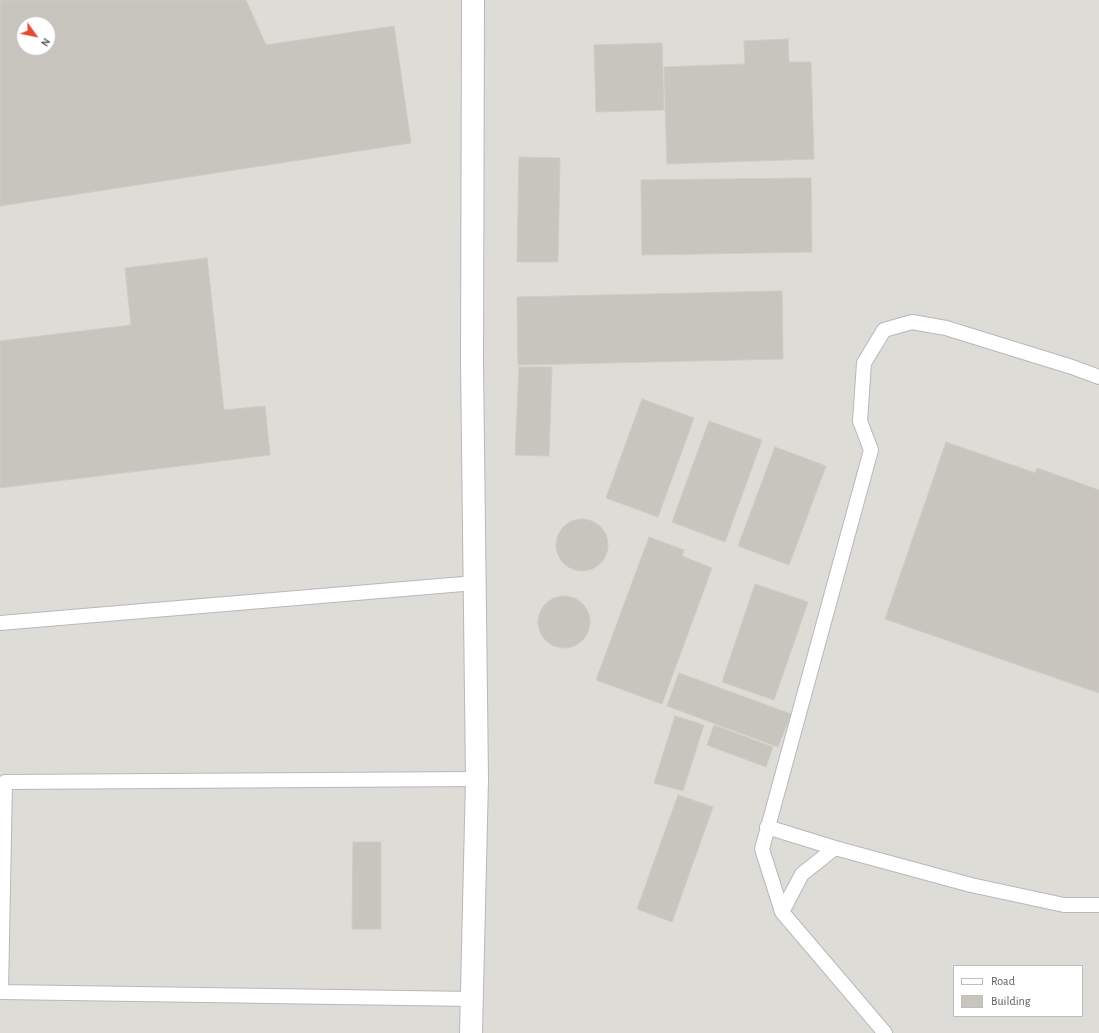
<!DOCTYPE html>
<style>
body{margin:0}
#map{position:relative;width:1099px;height:1033px;overflow:hidden;background:#eceae1;font-family:"Alegreya Sans",sans-serif}
canvas{display:block}
.legend{position:absolute;left:953px;top:965px;width:130px;height:52px;box-sizing:border-box;background:#fff;border:1px solid #bdbec0;margin:0;padding:5px 7px;list-style:none;font-size:12px;color:#5a5d61}
.legend li{display:flex;align-items:center;gap:8px;height:20px}
.legend b{width:20px;border:1px solid #bdbec0}
.north{position:absolute;left:16px;top:16px;width:40px;height:40px;box-sizing:border-box;background:#fff;border:1px solid #bdbec0;border-radius:50%;rotate:123deg;font-size:11px;font-weight:700;line-height:16px;text-align:center;color:#5a5d61}
.north::after{content:'';display:block;margin:auto;width:14px;height:18px;background:#e24c31;clip-path:polygon(50% 0,100% 100%,50% 72%,0 100%)}
</style>
<div id="map">
<canvas width="1099" height="1033"></canvas>
<ul class="legend">
<li><b style="height:5px;background:#fff"></b>Road</li>
<li><b style="height:11px;background:#c8c4be"></b>Building</li>
</ul>
<div class="north">N</div>
</div>
<script>
const context = document.querySelector('canvas').getContext('2d');
context.lineJoin = 'round';
function fill(path, color) { context.fillStyle = color; context.fill(path, 'evenodd'); }
const toPath = rows => new Path2D(rows.map(r => 'M' + r).join(''));
function trace(path, color, width, dash) { context.strokeStyle = color; context.lineWidth = width; context.lineCap = dash ? 'butt' : 'round'; context.setLineDash(dash || []); context.stroke(path); }
fill(toPath([
 [0,0,1099,0,1099,1033,0,1033],
 [24,24,48,24,48,48,24,48],
 [954,966,1082,966,1082,1016,954,1016]
]), '#dedcd6');
const building = toPath([
 [0,0,246,0,266,45,394,26,411,143,0,206,0,0],
 [24,24,48,24,48,48,24,48,24,24],
 [788,39,789,62,811,62,814,159,667,164,664,67,745,64,744,41,788,39],
 [662,43,664,110,596,112,594,45,662,43],
 [519,157,560,158,558,262,517,262,519,157],
 [811,178,812,252,642,255,641,180,811,178],
 [207,258,224,410,265,406,270,455,0,488,0,341,131,325,125,268,207,258],
 [782,291,783,359,518,365,517,297,782,291],
 [519,367,552,367,549,456,515,455,519,367],
 [642,399,694,418,658,517,606,498,642,399],
 [709,421,762,440,725,542,672,522,709,421],
 [946,442,1035,473,1037,468,1099,490,1099,693,885,619,946,442],
 [775,447,826,466,789,565,738,546,775,447],
 '556 545a26 26 0 1 1 52 0a26 26 0 1 1-52 0Z',
 [649,537,684,550,682,556,712,568,662,704,596,680,649,537],
 [755,584,808,602,774,700,722,682,755,584],
 '538 622a26 26 0 1 1 52 0a26 26 0 1 1-52 0Z',
 [679,673,791,714,778,747,667,706,679,673],
 [675,716,704,725,683,791,654,783,675,716],
 [714,725,773,747,766,767,707,745,714,725],
 [678,795,713,807,672,922,637,909,678,795],
 [353,842,381,842,381,929,352,929,353,842]
]);
fill(building, '#c8c4be');
trace(building, '#d0ccc0', 1);
const service = toPath([
 [0,623,475,583],
 [767,827,835,848],
 [782,912,802,874,835,848,971,885,1064,905,1099,905],
 [472,999,1,992,5,782,477,779],
 [885,1033,782,912,762,849,871,450,860,421,864,363,884,330,912,322,946,328,1072,367,1099,377]
]);
const tertiary = toPath([
 [471,1033,477,779,472,362,473,0]
]);
trace(service, '#b7b8bd', 16);
trace(tertiary, '#b7b8bd', 24);
trace(service, '#fff', 14);
trace(tertiary, '#fff', 22);
</script>
